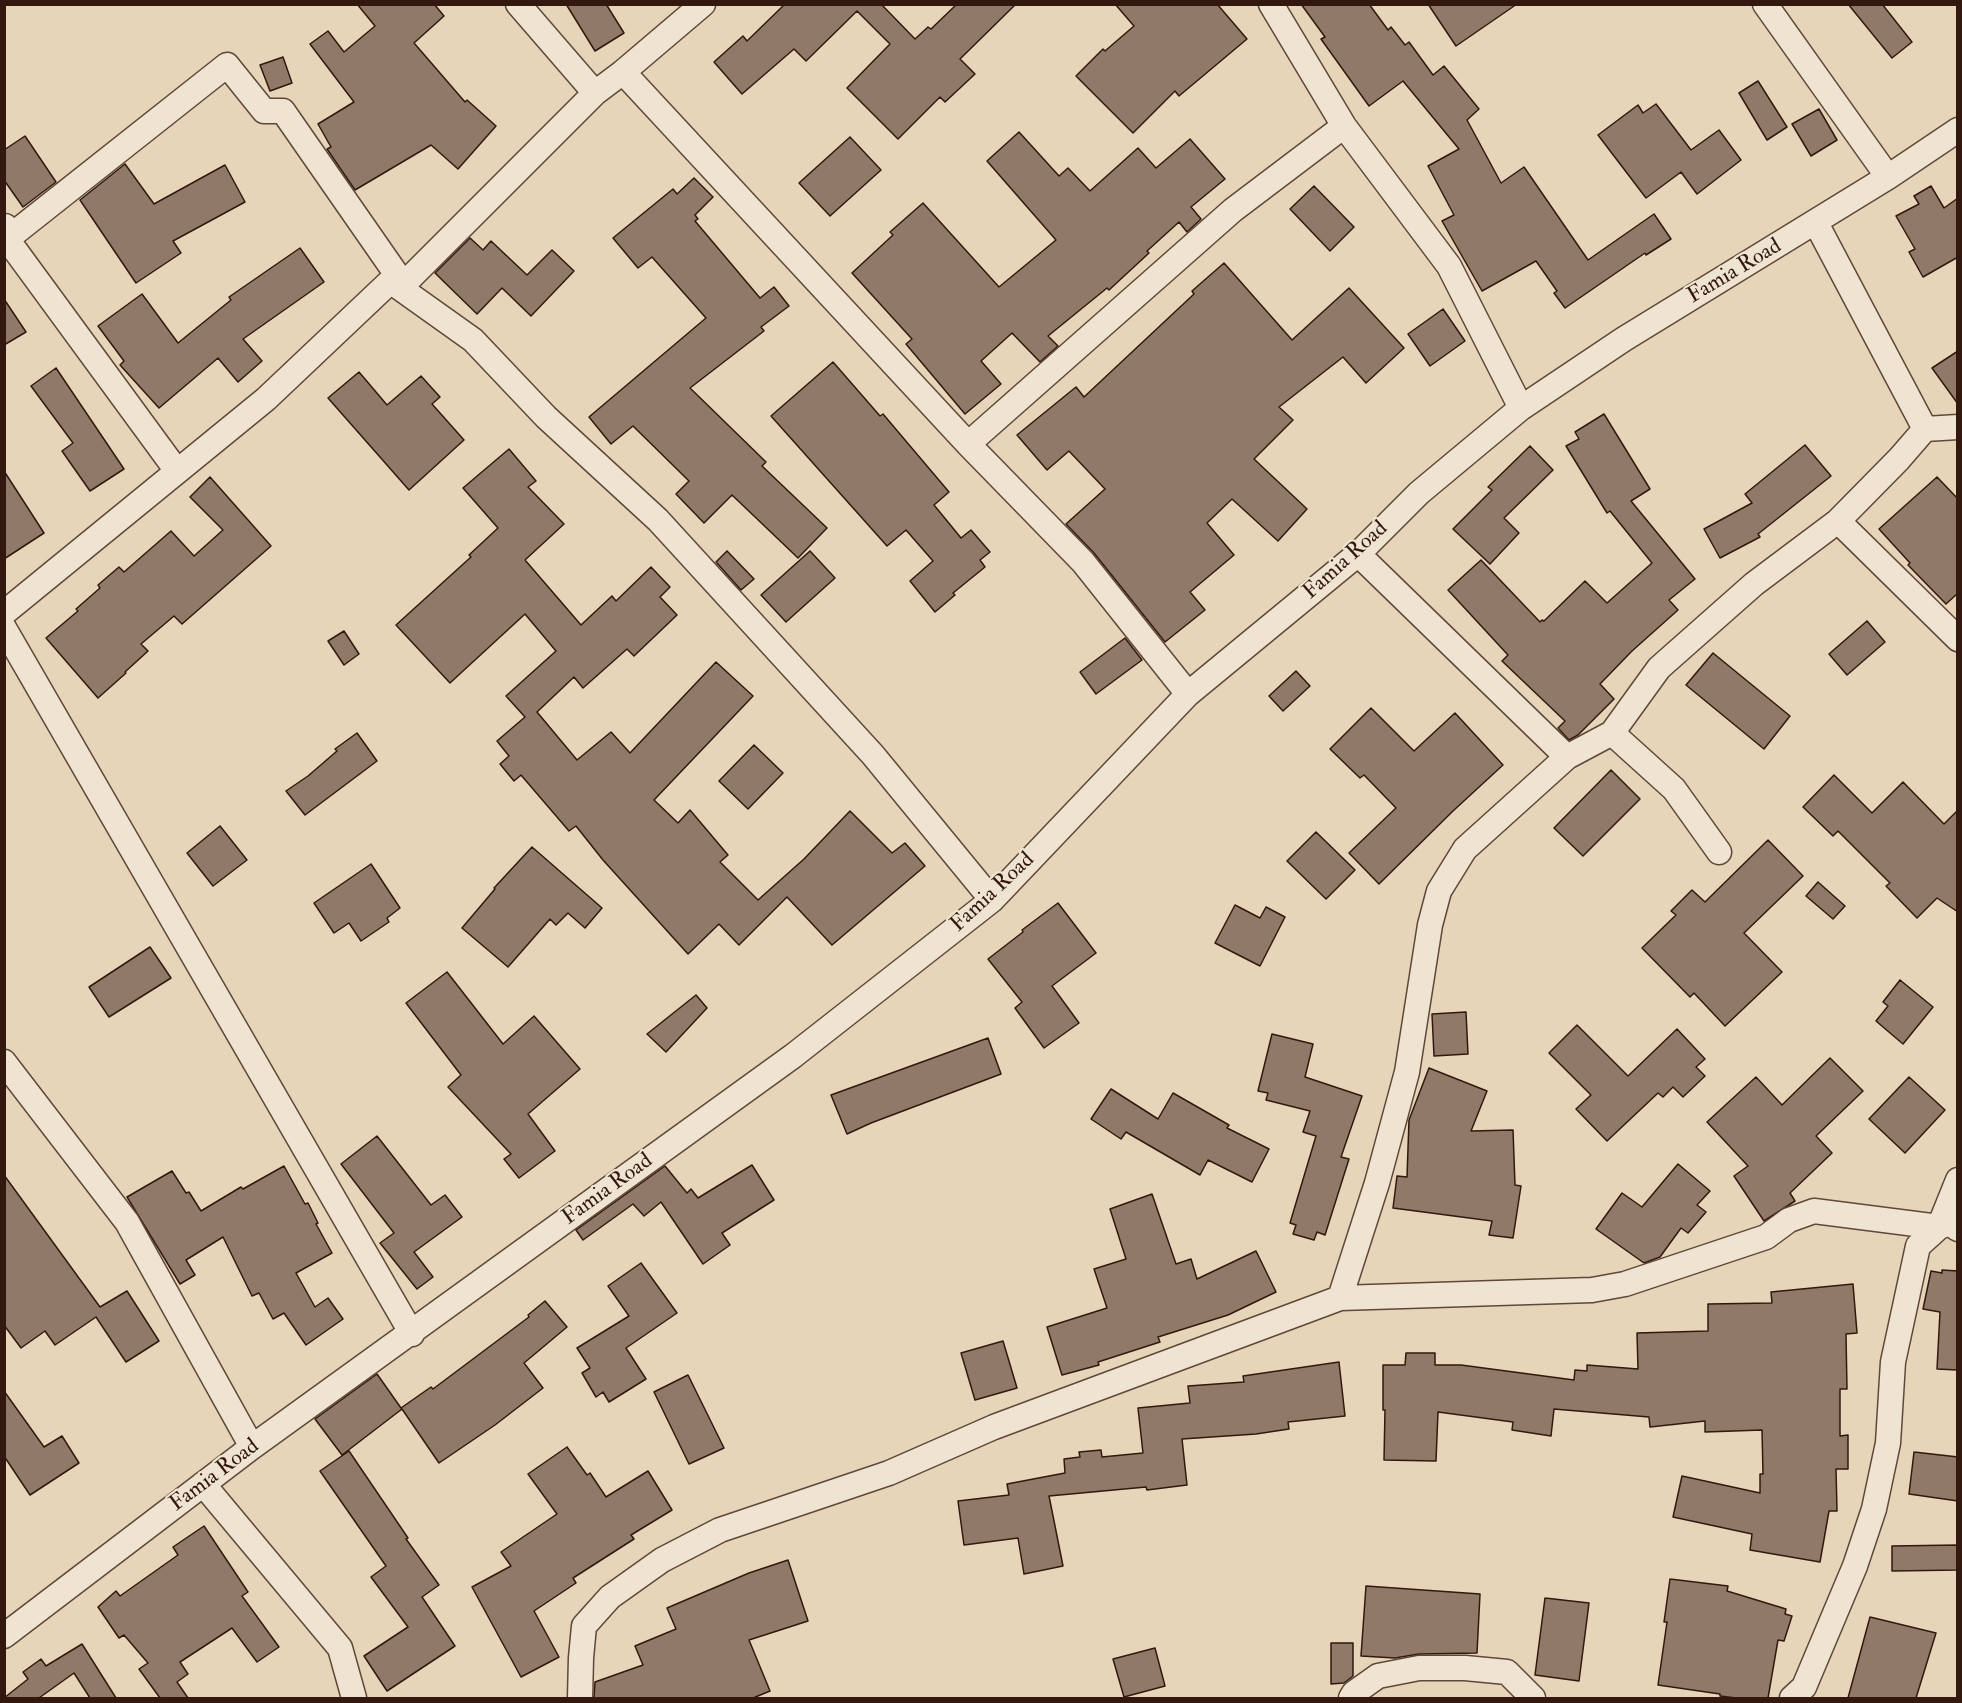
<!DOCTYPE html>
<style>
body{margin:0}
#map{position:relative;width:1962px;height:1703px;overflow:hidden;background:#e6d5b8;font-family:"IM FELL Double Pica",serif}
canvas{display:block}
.frame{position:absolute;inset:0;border:6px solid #32180f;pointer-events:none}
</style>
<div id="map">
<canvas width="1962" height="1703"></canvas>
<div class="frame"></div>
</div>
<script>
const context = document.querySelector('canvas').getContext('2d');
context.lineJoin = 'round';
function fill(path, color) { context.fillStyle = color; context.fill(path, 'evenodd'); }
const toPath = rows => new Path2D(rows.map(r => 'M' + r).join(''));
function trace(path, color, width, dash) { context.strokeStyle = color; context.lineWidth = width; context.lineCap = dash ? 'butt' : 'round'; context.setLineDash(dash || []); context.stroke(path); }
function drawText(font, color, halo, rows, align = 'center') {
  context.font = font + ' "IM FELL Double Pica",serif'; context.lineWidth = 4.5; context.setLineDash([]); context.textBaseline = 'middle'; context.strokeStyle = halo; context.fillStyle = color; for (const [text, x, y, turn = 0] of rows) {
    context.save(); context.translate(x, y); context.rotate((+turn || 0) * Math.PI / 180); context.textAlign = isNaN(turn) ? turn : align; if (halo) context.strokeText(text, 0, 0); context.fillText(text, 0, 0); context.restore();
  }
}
const building = toPath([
 [357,4,434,4,444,16,414,43,465,102,467,100,496,126,458,169,431,145,355,190,327,149,331,147,318,124,354,102,310,44,328,31,344,52,375,26,357,4],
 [566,4,606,4,624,33,595,51,566,4],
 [785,4,881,4,915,39,928,27,931,29,957,4,1016,4,960,59,975,74,945,102,940,97,898,139,847,88,890,44,857,11,806,61,794,49,742,94,714,62,743,36,747,41,785,4],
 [1115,4,1217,4,1247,39,1179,96,1175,91,1133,133,1076,76,1103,49,1105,51,1134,26,1115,4],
 [1301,4,1369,4,1388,30,1391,27,1405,45,1409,42,1433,75,1444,66,1479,109,1467,120,1501,183,1524,167,1588,260,1654,214,1671,239,1646,255,1645,253,1565,308,1554,293,1557,291,1536,261,1482,291,1442,221,1454,215,1428,166,1459,149,1403,81,1369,106,1321,39,1325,37,1301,4],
 [1428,4,1517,4,1456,46,1428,4],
 [1848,4,1882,4,1912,42,1892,58,1848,4],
 [283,57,292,83,270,91,260,65,283,57],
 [1758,81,1787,127,1767,140,1739,93,1758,81],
 [1656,104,1691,150,1719,130,1741,160,1697,194,1681,172,1646,198,1598,135,1638,105,1643,113,1656,104],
 [1819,109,1837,140,1811,156,1792,124,1819,109],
 [1019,132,1059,176,1068,168,1090,191,1138,148,1156,168,1190,139,1225,179,1191,207,1201,219,1187,232,1179,222,1147,251,1149,253,1109,290,1107,288,1048,336,1058,346,1040,362,1012,333,981,361,1001,384,965,414,906,344,912,339,852,273,893,235,890,232,923,203,999,287,1056,240,987,161,1019,132],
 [25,136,56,182,23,207,4,180,4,150,25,136],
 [850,137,881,170,830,216,799,183,850,137],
 [125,164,154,204,225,165,245,202,173,241,181,253,136,283,80,200,125,164],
 [694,178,713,197,695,215,698,219,695,221,760,298,774,287,789,306,761,327,764,331,690,388,766,462,762,466,827,528,798,558,732,495,704,523,676,494,689,481,633,426,611,444,589,417,706,318,652,257,638,268,613,238,673,189,677,194,694,178],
 [1314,186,1354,227,1330,251,1290,209,1314,186],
 [1931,186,1944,208,1958,198,1958,257,1923,277,1909,252,1915,249,1896,216,1919,204,1914,196,1931,186],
 [470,238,483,250,491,241,527,275,552,250,574,271,531,316,502,288,477,314,435,273,470,238],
 [300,248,324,282,243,339,262,361,238,382,218,358,159,408,120,365,124,361,98,326,142,294,178,343,231,300,229,297,300,248],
 [1224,263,1292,340,1349,288,1404,348,1366,383,1343,357,1279,407,1293,420,1254,459,1307,509,1278,541,1232,499,1207,523,1234,555,1190,592,1205,610,1165,642,1094,553,1066,524,1105,489,1069,451,1047,470,1017,435,1076,387,1084,397,1194,294,1192,291,1224,263],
 [4,299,26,332,4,345,4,299],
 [1443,309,1465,341,1430,366,1408,334,1443,309],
 [1958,351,1958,404,1932,368,1958,351],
 [833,362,880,416,883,414,949,492,934,505,961,538,971,530,990,552,980,560,985,567,953,593,955,595,935,612,910,581,933,561,906,530,887,546,771,416,833,362],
 [56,368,124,469,90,491,62,451,73,443,31,386,56,368],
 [359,372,387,405,421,376,440,397,432,404,464,440,409,490,328,398,359,372],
 [1604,414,1650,489,1631,501,1695,579,1669,600,1678,610,1632,651,1600,684,1614,699,1578,735,1569,740,1558,728,1565,721,1502,661,1508,655,1448,590,1481,560,1540,622,1542,620,1544,621,1585,581,1607,603,1652,563,1610,511,1607,513,1566,446,1579,439,1575,432,1604,414],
 [1805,445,1831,476,1758,534,1760,537,1720,558,1704,529,1752,503,1745,494,1805,445],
 [1530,446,1553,470,1504,518,1519,533,1490,564,1453,529,1492,490,1488,487,1530,446],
 [509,449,536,481,528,487,564,524,525,560,581,625,612,596,616,601,651,567,670,587,660,597,677,615,634,656,627,649,583,688,574,677,537,712,577,760,611,732,630,753,716,662,753,696,654,800,678,823,690,810,728,855,720,862,758,900,804,859,850,811,892,853,905,843,925,866,832,945,787,897,739,945,719,924,688,954,603,860,576,826,569,831,521,775,514,781,500,764,509,756,497,741,525,717,506,696,556,651,525,614,450,683,396,625,471,557,469,555,498,528,463,488,509,449],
 [4,471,44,533,4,559,4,471],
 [210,477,271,546,182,624,174,616,141,644,148,651,125,672,126,673,98,698,46,638,78,611,76,609,100,588,98,585,119,567,124,572,171,531,194,556,223,530,190,497,210,477],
 [1937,477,1958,499,1958,593,1946,604,1908,565,1910,563,1879,529,1937,477],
 [727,551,754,579,741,590,716,562,727,551],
 [810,551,835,578,786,622,761,595,810,551],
 [1867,621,1885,642,1847,675,1829,654,1867,621],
 [344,631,359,654,344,665,328,641,344,631],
 [1125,638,1142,660,1096,694,1080,672,1125,638],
 [1713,653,1790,716,1764,749,1686,685,1713,653],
 [1296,671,1310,686,1283,711,1269,696,1296,671],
 [1371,708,1414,751,1455,713,1503,765,1453,811,1379,884,1349,853,1396,808,1364,775,1360,778,1330,749,1371,708],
 [357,733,377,761,305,815,286,791,308,776,337,751,335,749,357,733],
 [754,745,783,773,748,809,719,781,754,745],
 [1611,770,1640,799,1583,856,1554,828,1611,770],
 [1834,775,1872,813,1903,782,1944,824,1958,810,1958,912,1937,898,1917,918,1886,886,1890,883,1838,831,1833,836,1803,807,1834,775],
 [220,826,247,860,213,886,187,853,220,826],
 [1316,832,1355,870,1326,899,1287,861,1316,832],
 [1768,840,1803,876,1744,933,1782,972,1725,1026,1694,993,1690,997,1642,948,1676,915,1671,911,1692,890,1705,902,1768,840],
 [532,847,602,908,585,928,568,913,556,925,550,919,508,967,462,928,495,889,494,888,532,847],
 [371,864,400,908,387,918,389,922,361,941,349,923,334,933,314,903,371,864],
 [1818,882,1845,906,1833,919,1806,896,1818,882],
 [1058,903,1096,953,1052,986,1079,1023,1044,1048,1015,1008,1022,1002,988,959,1023,932,1022,930,1058,903],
 [1235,905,1260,918,1266,907,1285,917,1260,966,1215,943,1235,905],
 [150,947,171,978,109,1017,89,987,150,947],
 [447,972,503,1044,534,1016,580,1069,528,1114,555,1151,519,1178,504,1159,511,1154,448,1087,461,1075,406,1003,447,972],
 [1900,980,1933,1007,1903,1044,1876,1021,1888,1006,1883,1002,1900,980],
 [696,995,707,1008,666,1052,647,1034,696,995],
 [1466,1012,1468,1054,1434,1056,1432,1014,1466,1012],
 [1577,1025,1628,1076,1677,1029,1705,1059,1696,1067,1705,1076,1683,1097,1673,1087,1663,1097,1658,1093,1607,1141,1576,1109,1591,1095,1549,1053,1577,1025],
 [1272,1034,1313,1044,1305,1077,1362,1096,1341,1157,1349,1159,1325,1235,1317,1232,1314,1240,1293,1234,1296,1225,1290,1223,1316,1136,1303,1132,1310,1111,1266,1100,1268,1093,1258,1091,1272,1034],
 [988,1038,1001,1074,871,1123,847,1134,831,1095,988,1038],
 [1830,1058,1863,1091,1816,1136,1832,1153,1790,1193,1795,1201,1764,1221,1734,1176,1748,1166,1707,1122,1756,1077,1782,1105,1830,1058],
 [1429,1068,1487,1091,1471,1131,1513,1130,1515,1185,1521,1186,1513,1238,1489,1235,1492,1221,1393,1208,1397,1176,1407,1177,1409,1120,1429,1068],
 [1909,1077,1945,1110,1905,1153,1869,1119,1909,1077],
 [1111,1089,1158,1119,1173,1093,1229,1125,1227,1128,1269,1149,1252,1182,1208,1160,1200,1175,1126,1132,1121,1139,1091,1119,1111,1089],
 [377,1136,431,1205,445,1195,462,1217,414,1252,433,1277,417,1289,380,1243,394,1233,341,1164,377,1136],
 [1678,1164,1710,1191,1697,1205,1706,1212,1688,1233,1681,1228,1660,1257,1644,1263,1596,1229,1622,1193,1642,1207,1678,1164],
 [752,1165,774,1200,722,1233,730,1245,703,1264,661,1202,644,1216,633,1204,583,1240,576,1230,665,1166,687,1193,691,1189,698,1198,752,1165],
 [284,1166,305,1204,308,1203,318,1223,316,1224,332,1253,296,1273,315,1307,328,1298,343,1319,306,1345,284,1313,273,1319,259,1293,252,1296,223,1237,186,1260,195,1275,180,1284,127,1197,172,1171,186,1193,189,1192,201,1211,241,1187,243,1189,284,1166],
 [4,1175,100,1307,127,1291,159,1341,126,1362,96,1317,55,1345,45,1331,21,1348,4,1325,4,1175],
 [1152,1194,1176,1264,1191,1259,1197,1279,1256,1251,1276,1292,1228,1315,1158,1337,1160,1342,1098,1362,1099,1365,1062,1375,1047,1327,1107,1308,1094,1269,1126,1259,1110,1209,1152,1194],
 [641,1263,677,1313,626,1348,646,1379,609,1402,603,1392,596,1397,582,1373,590,1368,577,1348,629,1316,608,1286,641,1263],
 [1942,1270,1958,1271,1958,1370,1937,1369,1940,1312,1923,1309,1931,1271,1942,1273,1942,1270],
 [1853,1284,1857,1333,1846,1334,1847,1389,1840,1389,1840,1436,1848,1435,1848,1469,1836,1469,1837,1511,1829,1511,1820,1562,1750,1550,1752,1534,1673,1517,1682,1476,1760,1493,1760,1474,1763,1474,1762,1430,1705,1432,1705,1421,1650,1427,1649,1417,1554,1409,1551,1436,1512,1430,1513,1422,1438,1412,1436,1461,1384,1460,1385,1410,1383,1410,1383,1365,1405,1365,1406,1353,1435,1353,1435,1365,1461,1365,1574,1380,1575,1370,1587,1371,1587,1365,1638,1369,1637,1333,1708,1331,1708,1304,1772,1303,1771,1292,1853,1284],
 [545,1301,567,1327,524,1363,543,1388,495,1425,439,1463,402,1409,342,1455,315,1419,377,1374,401,1408,431,1387,433,1389,529,1317,528,1315,545,1301],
 [1003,1341,1017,1388,975,1400,961,1353,1003,1341],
 [1339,1362,1345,1416,1288,1422,1289,1429,1256,1434,1182,1439,1187,1485,1147,1490,1146,1487,1049,1496,1063,1566,1024,1574,1018,1538,964,1545,958,1501,1009,1495,1007,1484,1065,1473,1064,1459,1080,1457,1079,1452,1101,1450,1102,1457,1143,1453,1138,1408,1190,1403,1188,1386,1244,1382,1243,1376,1339,1362],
 [688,1375,724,1448,689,1464,654,1392,688,1375],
 [4,1391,44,1447,62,1436,79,1463,30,1495,4,1456,4,1391],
 [567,1447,587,1475,590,1473,606,1497,648,1471,672,1510,631,1535,634,1539,573,1578,576,1583,534,1611,559,1657,521,1677,472,1587,511,1566,501,1552,557,1514,528,1474,567,1447],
 [349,1451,408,1538,406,1539,439,1585,422,1597,455,1646,387,1691,364,1656,408,1627,371,1577,386,1566,320,1471,349,1451],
 [1914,1452,1958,1457,1958,1501,1909,1494,1914,1452],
 [204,1526,248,1592,242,1596,279,1647,257,1662,232,1628,180,1662,188,1674,177,1682,188,1698,160,1698,139,1669,148,1663,124,1635,119,1638,98,1607,116,1591,120,1596,178,1555,173,1547,204,1526],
 [1958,1545,1958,1570,1892,1571,1892,1546,1958,1545],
 [788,1560,808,1621,749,1640,770,1691,753,1698,594,1698,595,1682,643,1665,635,1646,676,1629,667,1608,749,1573,788,1560],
 [1670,1579,1728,1586,1727,1591,1786,1609,1785,1614,1792,1616,1784,1641,1778,1640,1768,1698,1736,1698,1720,1696,1720,1694,1658,1685,1667,1622,1664,1622,1670,1579],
 [1366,1586,1480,1594,1477,1653,1419,1654,1395,1658,1361,1656,1366,1586],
 [1545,1598,1589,1603,1579,1681,1535,1675,1545,1598],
 [1870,1617,1936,1633,1916,1698,1848,1698,1870,1617],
 [1331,1643,1353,1643,1353,1676,1344,1683,1331,1684,1331,1643],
 [82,1644,116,1698,90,1698,74,1673,39,1698,4,1698,28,1679,23,1672,41,1659,46,1666,82,1644],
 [1155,1648,1165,1686,1124,1697,1113,1659,1155,1648]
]);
fill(building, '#907a67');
trace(building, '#32180f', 1.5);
const minor = toPath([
 [518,4,595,93],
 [1271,4,1344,126,1449,266,1521,408],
 [1765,4,1888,177],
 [623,72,968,444,1083,562,1188,694],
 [1816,223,1925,429],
 [5,226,7,239,177,471],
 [7,239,227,65,264,111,283,111,397,275],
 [400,288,473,340,546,417,658,520,873,755,992,900],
 [968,444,1233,210,1344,126],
 [1838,521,1958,639],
 [1358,554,1567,757],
 [4,613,266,399,397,275,400,288,595,93,623,72,703,4],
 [4,628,412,1334],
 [1612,733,1674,789,1719,852],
 [4,1062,127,1222,252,1447],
 [1939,1227,1958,1180],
 [1340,1298,1377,1183,1407,1072,1430,925,1439,891,1465,849,1567,757,1612,733,1659,668,1754,584,1838,521,1899,459,1925,429,1958,427],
 [203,1484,340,1648,354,1698],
 [4,1636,252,1447,793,1056,992,900,1188,694,1358,554,1419,493,1521,408,1624,339,1888,177,1958,130],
 [580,1698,581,1658,584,1626,610,1597,662,1560,720,1530,889,1473,994,1427,1340,1298,1592,1290,1625,1284,1766,1237,1789,1220,1814,1211,1939,1227],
 [1351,1698,1354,1693,1378,1676,1419,1668,1465,1668,1507,1672,1533,1698],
 [1792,1698,1804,1687,1855,1566,1874,1509,1888,1443,1893,1362,1918,1246,1939,1227,1949,1223,1958,1229]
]);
trace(minor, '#5f4739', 27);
trace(minor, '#efe4d1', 24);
drawText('22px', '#32180f', '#efe4d1', [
 ["Famia Road",1735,272,-31],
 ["Famia Road",1346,561,-42],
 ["Famia Road",993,893,-43],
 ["Famia Road",608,1190,-36],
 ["Famia Road",215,1476,-37]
]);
</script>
